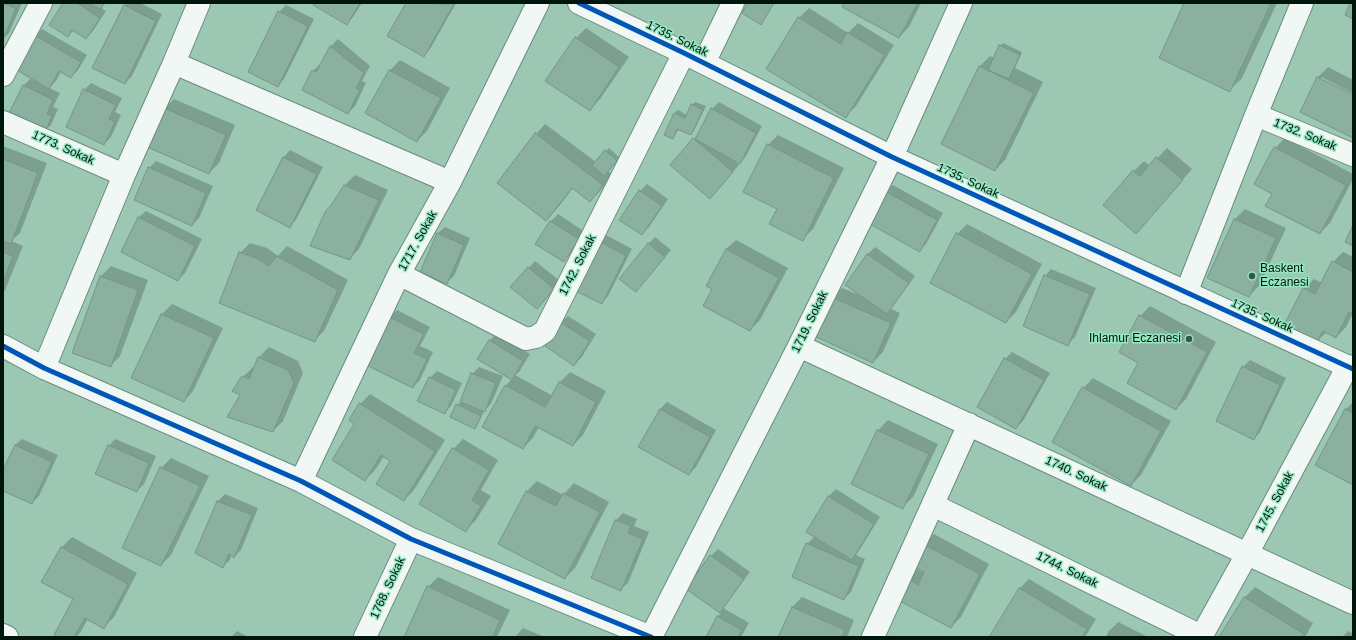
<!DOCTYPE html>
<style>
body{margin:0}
#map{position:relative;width:1356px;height:640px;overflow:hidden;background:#9bc7b3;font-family:Arial,sans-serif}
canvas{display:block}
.frame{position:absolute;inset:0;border:4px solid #00160d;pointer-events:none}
</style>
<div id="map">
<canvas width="1356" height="640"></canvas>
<div class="frame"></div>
</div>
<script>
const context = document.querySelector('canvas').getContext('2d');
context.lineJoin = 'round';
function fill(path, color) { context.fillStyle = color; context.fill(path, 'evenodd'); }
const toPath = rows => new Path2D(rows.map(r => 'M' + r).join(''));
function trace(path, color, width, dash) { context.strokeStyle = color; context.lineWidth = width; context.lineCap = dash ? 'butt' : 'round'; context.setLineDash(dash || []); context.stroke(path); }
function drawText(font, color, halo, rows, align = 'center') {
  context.font = font + ' Arial,sans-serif'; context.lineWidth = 3; context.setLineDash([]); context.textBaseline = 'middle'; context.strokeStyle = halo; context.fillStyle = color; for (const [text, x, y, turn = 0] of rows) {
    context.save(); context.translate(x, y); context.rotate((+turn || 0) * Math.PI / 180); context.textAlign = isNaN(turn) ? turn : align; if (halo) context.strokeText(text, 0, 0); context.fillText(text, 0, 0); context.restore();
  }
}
fill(toPath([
 [3,3,22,3,9,33,3,39],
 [65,3,106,3,101,8,106,11,93,31,86,38,74,30,68,36],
 [127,3,140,3,162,14,132,76,125,83,125,5],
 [315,3,362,3,353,17,347,24],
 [407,3,456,3,430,49,424,56,388,36],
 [845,3,921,3,909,27,899,37],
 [1185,3,1277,3,1242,78,1230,90],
 [286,5,314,19,284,79,277,86,279,12],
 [809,8,848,33,858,23,894,45,856,106,846,116,799,18],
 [586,28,629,57,600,99,590,109,576,38],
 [42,29,87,55,78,70,71,77,61,71,56,81,49,88,60,93,53,107,58,109,51,125,44,131,23,86,30,79,35,81,36,80,35,36],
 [338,39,370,66,362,81,366,83,355,106,348,113,313,71,320,64,321,65,331,46],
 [1003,43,1022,52,1015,68,1043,82,1005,160,995,170,942,144,980,66,990,56,994,58,1000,46],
 [400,60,450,88,427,131,417,141,366,113,390,70],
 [1328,67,1353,80,1353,93,1321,77,1321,80,1353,96,1353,137,1302,111,1318,77],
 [91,83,122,98,115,112,121,115,111,137,104,144,84,90],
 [174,99,235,125,219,163,209,173,164,109],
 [695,102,706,106,694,131,691,134,679,129,673,138,674,114,678,110,687,115,692,105],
 [719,102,762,126,746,156,740,163,735,161,739,165,716,191,671,165,698,135,712,109],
 [545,124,596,162,609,148,619,157,608,171,612,175,600,191,590,201,573,188,556,210,546,220,536,134],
 [778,135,844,168,813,229,803,239,768,145],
 [1285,138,1353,174,1353,179,1330,223,1320,233,1273,193,1275,148],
 [3,146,47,163,20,233,11,241,23,246,5,290,3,292],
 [1167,148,1192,169,1146,222,1134,171,1144,161,1150,166],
 [290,150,323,167,296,220,289,226,257,210,284,157],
 [156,161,213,186,199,218,192,225,149,168],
 [355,175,388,190,359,249,349,259,333,204,345,185],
 [647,184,668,199,649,227,642,234,621,219,640,191],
 [893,185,943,213,926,244,920,250,886,191],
 [1245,209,1286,228,1259,286,1249,296,1208,277,1235,219],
 [146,211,202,239,185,273,178,280,122,251,139,217],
 [558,214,585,232,570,254,563,261,536,244,551,221],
 [967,224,1042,264,1016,312,1006,322,957,234],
 [445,227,470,238,454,276,447,282,421,271,438,233],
 [606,235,632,249,608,296,601,303,600,242],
 [655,237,671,250,636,291,648,244],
 [736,240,788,268,760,320,750,330,713,289,726,249],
 [250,243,267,248,278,256,287,246,348,280,324,331,314,341,240,253],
 [875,247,915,276,891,309,900,313,883,352,873,362,832,298,842,288,862,296,847,285,868,254],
 [1343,252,1353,257,1353,313,1346,327,1336,337,1327,332,1317,341,1304,289,1314,279,1322,283,1333,262],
 [535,261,560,281,544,301,512,287],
 [111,266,148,280,120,356,110,366,74,353,101,276],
 [1051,269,1096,288,1075,337,1068,344,1045,276],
 [172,304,223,328,193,391,184,401,132,377,162,314],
 [1150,306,1216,342,1186,399,1176,409,1140,316],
 [397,310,430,327,420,346,433,352,420,380,413,387,390,317],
 [568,316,596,334,581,358,574,364,561,322],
 [496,334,530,354,519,372,515,375,553,396,560,382,570,372,606,391,583,435,573,445,539,427,533,438,523,448,506,385,512,379,489,341],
 [269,347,298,361,303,373,283,421,273,431,241,395,243,377,253,367,254,368,259,357],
 [1012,352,1050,373,1023,421,1016,428,1005,359],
 [1250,360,1286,378,1260,432,1254,439,1243,367],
 [479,367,503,376,491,404,484,411,478,424,475,427,457,405,461,402,472,374],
 [437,371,462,383,451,406,444,413,430,378],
 [1093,378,1171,421,1141,475,1131,485,1083,388],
 [370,394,445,440,414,490,404,500,391,461,384,456,375,470,365,480,355,424,360,404],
 [667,402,716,430,696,467,689,474,640,447,660,409],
 [1353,402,1353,484,1317,465,1346,409],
 [888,420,938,444,913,497,903,507,878,430],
 [22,439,58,455,39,496,32,503,3,490,3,472,15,445],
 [115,439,156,456,144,484,137,491,109,446],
 [463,439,498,460,481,490,491,496,476,520,466,530,453,449],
 [171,458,209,476,171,555,161,565,161,468],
 [537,481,563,495,574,483,609,502,575,568,565,578,500,544,527,491],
 [836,489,880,517,856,555,865,559,851,592,844,599,807,544,815,536,808,531,829,496],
 [225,494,258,508,241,550,234,557,231,555,230,560,223,566,196,553,218,501],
 [623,513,637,519,634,526,649,532,628,583,621,589,593,577,616,520],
 [934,534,989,564,961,617,951,627,907,579,917,569,925,573,924,544],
 [72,537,137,573,114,617,104,627,88,619,80,633,76,637,60,637,74,599,43,581,62,547],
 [718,549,750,572,723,608,749,623,741,637,707,637,718,616,721,613,687,589,711,556],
 [438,577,510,610,497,637,405,637,428,587],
 [1029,579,1096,619,1085,637,991,637,1019,589],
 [1255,587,1313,623,1305,637,1221,637,1245,597],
 [802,597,854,620,847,637,779,637,792,607],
 [1118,622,1148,637,1106,637,1108,632],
 [523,628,545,637,515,637],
 [237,631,248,637,231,637],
 [1348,631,1353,634,1353,637,1342,637]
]), '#0003');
const building = toPath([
 [3,3,16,9,3,39,3,3],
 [63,3,77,3,100,18,86,39,72,30,68,37,49,25,63,3],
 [88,3,104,3,101,9,88,3],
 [314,3,360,3,347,25,313,5,314,3],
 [406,3,454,4,424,57,387,36,406,3],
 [748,3,774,3,761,25,742,13,748,3],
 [844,3,918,3,899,38,842,7,844,3],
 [1184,3,1271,3,1230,92,1159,58,1184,3],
 [1350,3,1353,3,1353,19,1345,15,1350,3],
 [124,5,156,21,125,84,92,68,124,5],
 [278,11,308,26,278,87,248,72,278,11],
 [798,17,841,44,847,32,885,55,846,118,766,69,798,17],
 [34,35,81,62,71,78,59,71,49,89,15,69,34,35],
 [575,37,619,67,590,111,545,81,575,37],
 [999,45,1020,55,1009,79,988,70,999,45],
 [330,46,364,73,356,88,360,90,348,114,302,90,312,70,316,72,330,46],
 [979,66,1034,93,995,171,941,144,979,66],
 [389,70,441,98,417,142,365,113,389,70],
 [1317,77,1353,94,1353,138,1300,112,1317,77],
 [23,85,53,100,47,114,52,116,45,133,8,115,23,85],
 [83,89,116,105,109,119,115,122,104,145,66,127,83,89],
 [691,104,703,110,691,135,677,129,673,139,664,135,674,113,685,118,691,104],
 [164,108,226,135,209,174,147,147,164,108],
 [711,108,756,133,740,164,695,139,711,108],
 [535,133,603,185,590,202,572,188,546,221,497,183,535,133],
 [693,138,733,172,710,199,670,165,693,138],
 [767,144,834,178,803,241,769,224,777,209,743,192,767,144],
 [1274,147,1346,185,1320,234,1265,206,1272,194,1254,184,1274,147],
 [605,150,617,161,604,176,592,165,605,150],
 [283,157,317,174,290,228,256,210,283,157],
 [1156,157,1183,180,1136,234,1103,205,1133,170,1140,176,1156,157],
 [3,159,38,173,11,244,3,241,3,159],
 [148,167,206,193,192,226,134,200,148,167],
 [344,185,379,200,350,260,310,246,325,212,332,204,344,185],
 [639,190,662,206,642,235,619,220,639,190],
 [885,191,937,220,920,252,868,223,885,191],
 [138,217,195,246,178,281,121,252,138,217],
 [1234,219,1276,238,1249,297,1207,278,1234,219],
 [550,221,579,239,564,262,535,244,550,221],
 [1353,225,1353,246,1345,242,1353,225],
 [437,233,464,245,447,284,420,272,437,233],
 [956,233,1032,274,1006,323,930,283,956,233],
 [599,241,626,256,602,304,574,290,599,241],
 [648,243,665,257,636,292,619,279,648,243],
 [726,249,779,278,750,331,703,306,712,289,706,286,726,249],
 [3,252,13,256,3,282,3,252],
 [239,252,256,258,269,266,277,256,338,290,315,342,219,303,239,252],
 [867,254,909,283,887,314,845,285,867,254],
 [1332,261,1353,272,1353,314,1349,312,1336,338,1323,331,1317,342,1284,325,1303,288,1315,294,1332,261],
 [528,267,554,289,537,309,510,287,528,267],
 [1044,275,1090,294,1068,346,1023,326,1044,275],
 [100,276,138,290,111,367,72,353,100,276],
 [831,297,891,323,873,363,814,336,831,297],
 [161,314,214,338,184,402,131,378,161,314],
 [1139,315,1207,352,1176,410,1127,383,1138,363,1119,352,1139,315],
 [389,317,424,334,414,353,427,359,413,388,366,365,389,317],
 [560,322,590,341,574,366,545,346,560,322],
 [489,340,523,361,512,380,477,359,489,340],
 [258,357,288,370,294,383,273,432,227,417,240,395,232,391,242,376,249,379,258,357],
 [1004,358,1044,380,1016,429,977,407,1004,358],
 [1242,366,1280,385,1254,440,1216,421,1242,366],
 [471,373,496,383,485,412,460,402,471,373],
 [429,377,456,390,445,414,417,401,429,377],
 [559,382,596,402,573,446,535,426,523,449,482,427,505,385,545,407,559,382],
 [1082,387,1161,431,1131,486,1052,442,1082,387],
 [359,403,435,451,404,501,376,484,390,461,381,455,365,481,332,460,354,424,349,420,359,403],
 [456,404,481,416,475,429,450,417,456,404],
 [660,409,710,437,689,475,638,447,660,409],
 [1345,409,1353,413,1353,485,1315,465,1345,409],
 [877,430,929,454,903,509,851,484,877,430],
 [15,445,52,462,32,504,3,491,3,470,15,445],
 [108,445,149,463,137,492,95,474,108,445],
 [452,448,489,470,472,500,481,506,466,532,419,504,452,448],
 [160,467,200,486,161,566,122,548,160,467],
 [526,491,556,506,563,493,600,512,565,579,498,544,526,491],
 [828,496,874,524,852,560,806,532,828,496],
 [217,501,252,515,234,558,229,554,223,568,195,553,217,501],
 [615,520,631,526,628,533,643,539,621,591,591,578,615,520],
 [806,543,859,566,844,600,792,577,806,543],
 [923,544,980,574,951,628,896,599,907,578,918,585,924,572,912,565,923,544],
 [61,547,128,584,104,629,85,618,74,637,58,637,54,635,73,599,41,582,61,547],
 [710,555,744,579,720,613,686,589,710,555],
 [427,586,500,620,493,637,404,637,427,586],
 [1019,588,1087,629,1082,637,989,637,1019,588],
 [1244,597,1304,634,1302,637,1219,637,1244,597],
 [792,607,845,630,842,637,778,637,792,607],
 [717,616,742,630,738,637,706,637,717,616]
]);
fill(building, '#8cb09f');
trace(building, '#739787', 1);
const minor = toPath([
 [579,3,684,53,892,157,1353,369],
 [174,63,450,182],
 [704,63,733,3],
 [3,75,41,3],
 [1256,115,1353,155],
 [3,122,124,175],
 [399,274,526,339,536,337,545,331,684,53],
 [1186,293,1256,115,1302,3],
 [3,346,44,368,301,481,411,539,651,637],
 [799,346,1353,603],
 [44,368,124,175,174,63,199,3],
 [301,481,399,274,450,182,538,3],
 [933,505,1201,636],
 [3,635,7,637],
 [365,637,411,539],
 [651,637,799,346,892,157,961,3],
 [873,637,969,424],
 [1201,637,1247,554,1348,366]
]);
trace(minor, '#6a8d7e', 24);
trace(minor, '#f0f7f4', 22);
trace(toPath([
 [579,3,684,53,892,157,1353,369],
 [3,346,44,368,301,481,411,539,651,637]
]), '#0057b8', 5);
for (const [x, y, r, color] of [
 [1252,276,4,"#365447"],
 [1189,339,4,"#365447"]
]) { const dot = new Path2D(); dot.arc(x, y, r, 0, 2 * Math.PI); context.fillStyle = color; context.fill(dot); trace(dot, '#96e6c1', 1.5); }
drawText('12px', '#00160d', '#96e6c1', [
 ["1735. Sokak",677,39,26],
 ["1732. Sokak",1305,135,22],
 ["1773. Sokak",63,148,24],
 ["1735. Sokak",968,181,25],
 ["1717. Sokak",418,241,-61],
 ["1742. Sokak",578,265,-63],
 ["1735. Sokak",1262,316,24],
 ["1719. Sokak",810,322,-64],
 ["1740. Sokak",1076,474,25],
 ["1745. Sokak",1275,502,-62],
 ["1744. Sokak",1067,570,26],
 ["1768. Sokak",388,588,-65]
]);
drawText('12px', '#00160d', '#96e6c1', [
 ["Baskent",1260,269],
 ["Eczanesi",1260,283],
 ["Ihlamur Eczanesi",1181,339,"right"]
], 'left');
</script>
